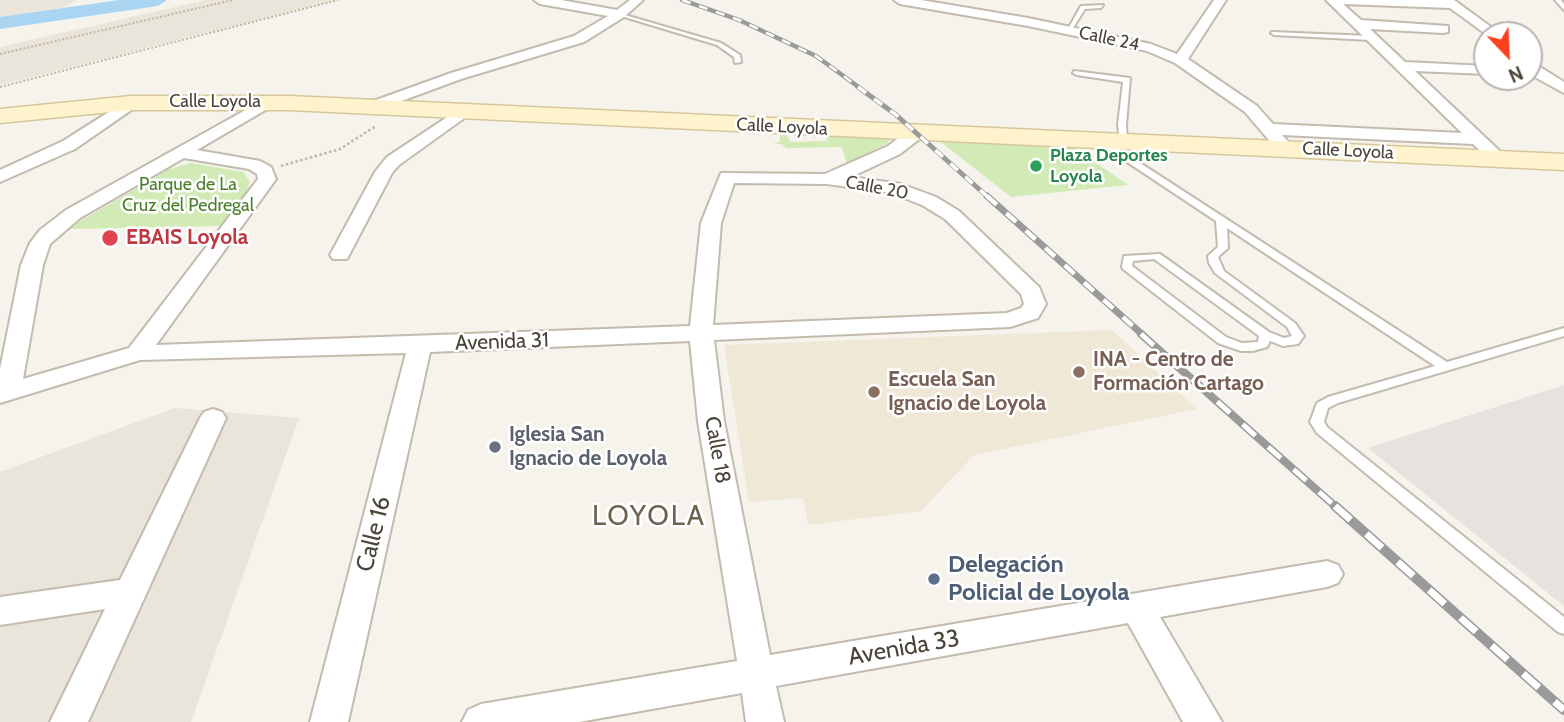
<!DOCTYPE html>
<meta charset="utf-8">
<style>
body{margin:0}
#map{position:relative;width:1564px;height:722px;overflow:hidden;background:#f6f3ec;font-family:Cabin,sans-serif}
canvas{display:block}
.north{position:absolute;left:1473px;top:21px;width:70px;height:70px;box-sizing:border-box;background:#fff;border:2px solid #b7b4b0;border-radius:50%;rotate:157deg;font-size:19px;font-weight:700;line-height:28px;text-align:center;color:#4b4439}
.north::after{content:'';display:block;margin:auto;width:24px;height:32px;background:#fc3f1d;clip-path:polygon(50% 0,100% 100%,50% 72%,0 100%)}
</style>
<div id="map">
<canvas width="1564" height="722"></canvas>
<div class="north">N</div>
</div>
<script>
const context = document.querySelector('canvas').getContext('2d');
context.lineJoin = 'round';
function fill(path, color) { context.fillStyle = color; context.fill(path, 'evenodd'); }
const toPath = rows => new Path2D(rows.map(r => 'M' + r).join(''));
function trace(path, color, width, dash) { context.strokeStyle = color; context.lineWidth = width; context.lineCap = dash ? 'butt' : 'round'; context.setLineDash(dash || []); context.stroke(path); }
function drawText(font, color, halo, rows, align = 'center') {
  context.font = font + ' Cabin,sans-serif'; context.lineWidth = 5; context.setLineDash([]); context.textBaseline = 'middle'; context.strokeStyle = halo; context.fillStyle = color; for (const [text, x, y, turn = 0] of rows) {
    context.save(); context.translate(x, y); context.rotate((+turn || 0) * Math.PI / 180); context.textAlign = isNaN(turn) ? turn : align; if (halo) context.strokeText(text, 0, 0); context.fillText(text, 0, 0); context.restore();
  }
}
fill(toPath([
 [0,0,77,0,64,7,0,18],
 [206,0,337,0,0,85,0,47],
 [175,408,299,418,191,722,0,722,0,472]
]), '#eae5da');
fill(toPath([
 [1564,385,1564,606,1368,448]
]), '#e6e2dd');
fill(toPath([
 [1112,330,1197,409,974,455,921,511,808,525,803,498,749,502,724,345]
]), '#efe8d6');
fill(toPath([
 [781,132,786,133,790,142,827,141,826,135,875,135,890,138,888,143,847,164,842,147,786,148,782,144,773,144,779,142],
 [941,142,1073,147,1128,185,1011,197],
 [191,163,243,172,250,181,246,194,222,226,67,229,169,169]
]), '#d2eab5');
fill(toPath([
 [119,0,167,0,158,6,0,29,0,17,119,0]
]), '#a9d4f2');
const service = toPath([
 [1555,0,1561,0,1564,4,1564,10,1555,0],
 [1103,5,1101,8,1085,9,1071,31,1067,31,1081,6,1103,5],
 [618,13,721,43,740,55,741,62,735,63,734,57,717,45,618,15,618,13],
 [1272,32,1371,36,1374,38,1371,40,1274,35,1271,33,1272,32],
 [1074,71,1130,78,1126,125,1127,143,1120,141,1118,125,1123,82,1077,75,1073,73,1074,71],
 [1100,137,1447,362,1564,328,1564,336,1338,403,1328,408,1324,422,1327,427,1564,617,1564,634,1558,632,1317,433,1310,422,1317,403,1328,397,1435,366,1227,228,1228,248,1218,257,1224,271,1295,323,1304,336,1298,344,1283,346,1270,341,1267,347,1253,351,1241,351,1218,343,1123,269,1122,267,1124,256,1160,254,1269,332,1284,338,1292,336,1287,327,1215,273,1209,263,1208,256,1218,247,1216,221,1097,142,1096,140,1100,137],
 [1154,259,1259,336,1258,342,1242,343,1226,337,1132,266,1133,261,1154,259]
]);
const minor = toPath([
 [534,0,561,0,617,10,630,0,643,0,624,17,584,42,461,79,377,110,371,112,363,107,365,104,451,73,574,36,608,16,540,4,534,0],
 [894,0,921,0,1028,18,1151,44,1177,54,1214,0,1226,0,1188,59,1257,106,1273,124,1462,133,1326,0,1454,0,1502,35,1487,35,1450,8,1343,4,1361,20,1448,26,1448,32,1443,33,1370,29,1405,62,1487,66,1487,74,1415,71,1507,158,1504,162,1492,162,1473,144,1282,135,1294,148,1285,153,1279,152,1245,112,1175,63,1147,51,1028,26,900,4,894,0],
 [1529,60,1564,82,1564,93,1531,75,1529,60],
 [269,97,274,99,277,102,274,105,197,150,260,161,271,167,276,179,156,345,690,326,701,223,721,173,825,174,888,146,910,129,922,129,924,133,922,137,900,154,851,177,901,184,936,197,959,211,1039,287,1046,304,1038,318,1010,327,714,340,724,421,770,655,1327,561,1338,565,1343,574,1338,583,1327,587,1160,617,1222,722,1183,722,1128,623,776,686,784,722,746,722,742,693,579,722,462,722,468,710,481,704,737,661,698,421,690,341,430,352,348,722,310,722,406,353,140,360,0,403,0,369,21,265,30,243,40,230,66,210,269,97],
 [184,158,249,169,257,174,258,179,129,348,23,379,43,265,50,244,80,218,184,158],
 [734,183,827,184,891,193,922,205,945,219,1021,294,1024,304,1021,308,1007,313,713,325,721,223,734,183],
 [131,98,137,100,139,103,137,106,75,149,0,182,0,170,63,141,131,98],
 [464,106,470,108,472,111,470,114,399,165,392,173,347,259,333,259,330,255,375,172,387,157,464,106],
 [213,409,222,412,226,418,88,722,50,722,105,609,0,625,0,597,120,580,200,418,204,412,213,409]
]);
const secondary = toPath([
 [131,96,289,96,1564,154,1564,170,289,110,131,110,0,123,0,109,131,96]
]);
trace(service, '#c2bbae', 4);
trace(minor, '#c2bbae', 4);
trace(secondary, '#d6c79b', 3);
trace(toPath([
 [0,54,233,0],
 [0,87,338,0]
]), '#c4b79f', 2, [2, 2]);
trace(toPath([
 [281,166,340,149,376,126]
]), '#c4b79f', 2.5, [2.5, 2.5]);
fill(service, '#fff');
fill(minor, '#fff');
fill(secondary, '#fff3cd');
const railFar4 = toPath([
 [682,0,739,20,816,56,860,88]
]);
const railFar3 = toPath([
 [858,87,895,114,989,198]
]);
const railFar2 = toPath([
 [987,196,1143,335]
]);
const railFar1 = toPath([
 [1141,334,1336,507]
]);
const rail = toPath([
 [1335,506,1564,710]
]);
trace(railFar4, '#9a9a9a', 4.5);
trace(railFar3, '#9a9a9a', 5);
trace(railFar2, '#9a9a9a', 7);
trace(railFar1, '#9a9a9a', 8);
trace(rail, '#9a9a9a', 10);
trace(railFar4, '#fff', 2.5, [9]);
trace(railFar3, '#fff', 3.5, [10]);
trace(railFar2, '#fff', 4.5, [13]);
trace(railFar1, '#fff', 5, [17]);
trace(rail, '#fff', 7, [21]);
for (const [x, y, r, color] of [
 [1036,166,7,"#2e9e5b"],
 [110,238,9,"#e0444e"],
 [1079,372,7,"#8d6e63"],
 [874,392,7,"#8d6e63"],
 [495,447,7,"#6b7280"],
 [934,579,7,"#5c6f8a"]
]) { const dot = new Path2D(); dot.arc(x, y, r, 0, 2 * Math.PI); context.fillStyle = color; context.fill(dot); trace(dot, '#fff', 2.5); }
drawText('18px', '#4b4439', '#fff', [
 ["Calle 24",1109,39,12],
 ["Calle Loyola",215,102],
 ["Calle Loyola",782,127,3],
 ["Calle Loyola",1348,151,3],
 ["Calle 20",877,188,11]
]);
drawText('bold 18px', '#27864d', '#fff', [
 ["Plaza Deportes",1050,156],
 ["Loyola",1050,177]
], 'left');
drawText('18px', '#4a7f2a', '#fff', [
 ["Parque de La",188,185],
 ["Cruz del Pedregal",188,206]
]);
drawText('bold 21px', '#be3a42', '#fff', [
 ["EBAIS Loyola",126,238]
], 'left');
drawText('21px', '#4b4439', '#fff', [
 ["Avenida 31",502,342,-2],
 ["Calle 18",717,450,80]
]);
drawText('bold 21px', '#785e54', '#fff', [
 ["INA - Centro de",1093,360],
 ["Formación Cartago",1093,384],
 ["Escuela San",888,380],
 ["Ignacio de Loyola",888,404]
], 'left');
drawText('bold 21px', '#5b616d', '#fff', [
 ["Iglesia San",509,435],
 ["Ignacio de Loyola",509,459]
], 'left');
drawText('24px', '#4b4439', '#fff', [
 ["Calle 16",374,534,-76],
 ["Avenida 33",904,648,-10]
]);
drawText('bold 24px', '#4e5e75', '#fff', [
 ["Delegación",948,565],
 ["Policial de Loyola",948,593]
], 'left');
context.letterSpacing = '2px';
drawText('28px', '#6e6250', '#fff', [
 ["LOYOLA",649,517]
]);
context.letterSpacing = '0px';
</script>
